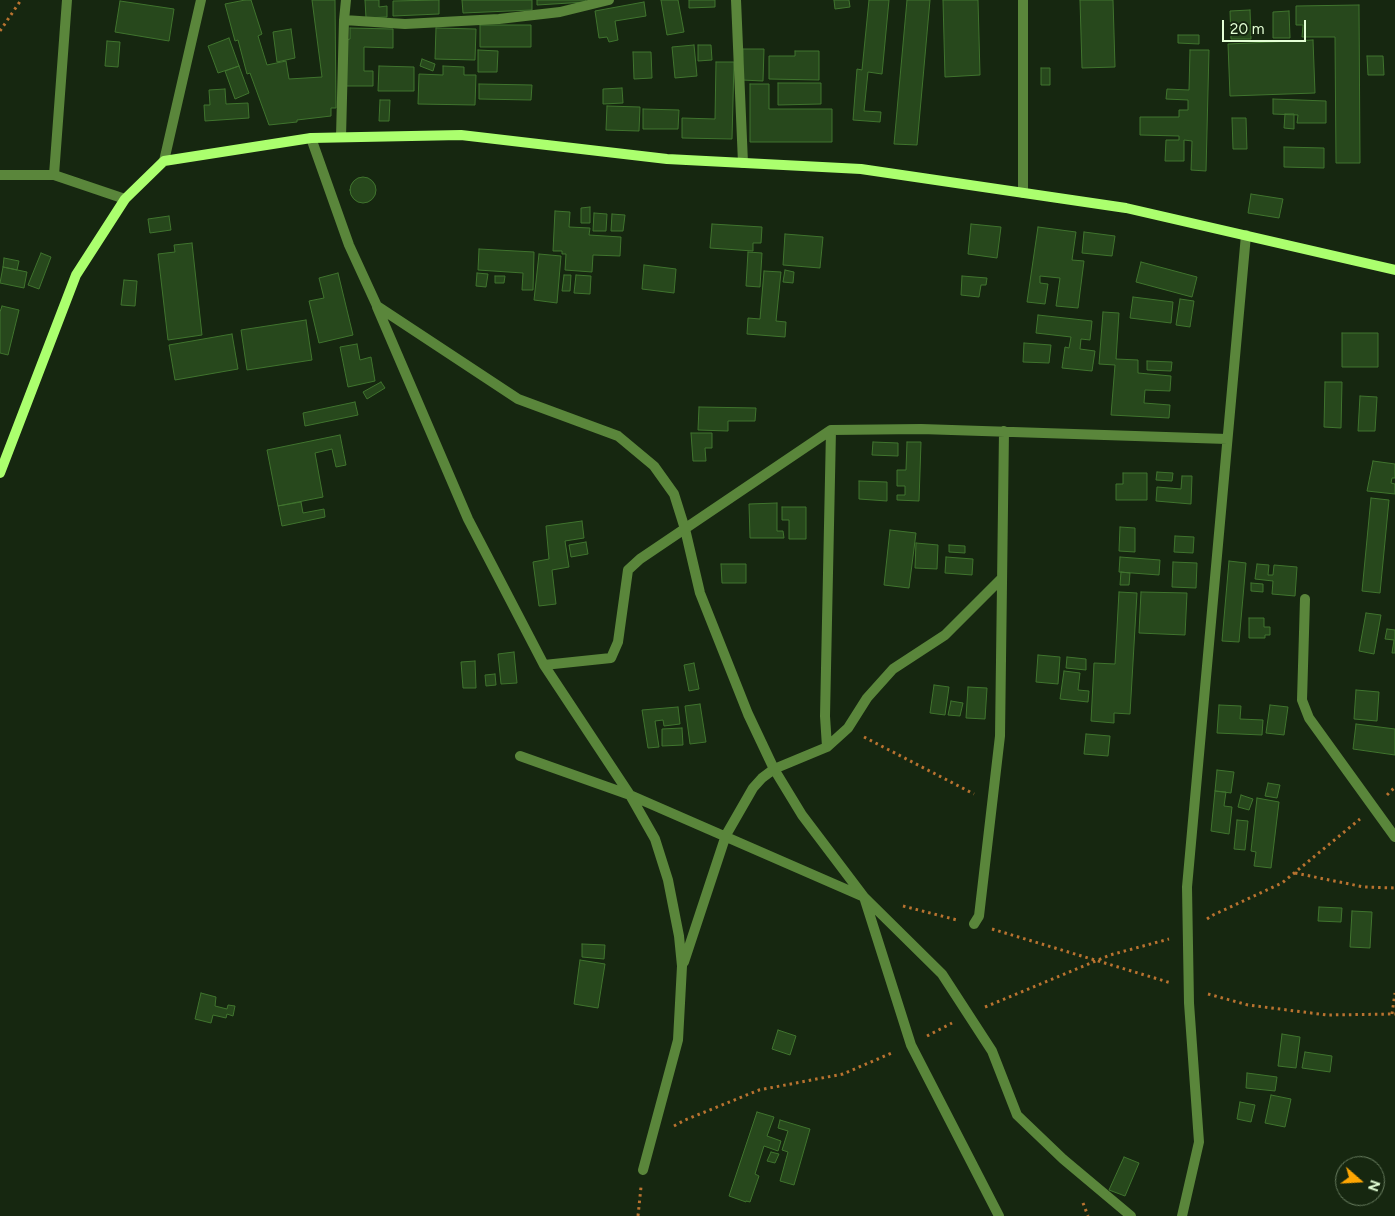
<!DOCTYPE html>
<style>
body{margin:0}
#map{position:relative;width:1395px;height:1216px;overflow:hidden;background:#162710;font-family:Figtree,sans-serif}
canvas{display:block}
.north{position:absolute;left:1335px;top:1156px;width:50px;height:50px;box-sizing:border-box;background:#162710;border:1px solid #687d5f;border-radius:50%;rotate:109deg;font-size:14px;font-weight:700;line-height:20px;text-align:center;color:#e4ffd6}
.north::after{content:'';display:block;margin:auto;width:18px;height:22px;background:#fea603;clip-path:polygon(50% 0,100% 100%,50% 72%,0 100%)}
.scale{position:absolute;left:1222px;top:20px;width:84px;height:22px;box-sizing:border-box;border:2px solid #e4ffd6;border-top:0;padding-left:6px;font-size:15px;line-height:18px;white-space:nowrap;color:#e4ffd6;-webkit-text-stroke:4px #162710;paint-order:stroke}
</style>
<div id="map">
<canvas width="1395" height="1216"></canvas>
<div class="north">N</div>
<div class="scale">20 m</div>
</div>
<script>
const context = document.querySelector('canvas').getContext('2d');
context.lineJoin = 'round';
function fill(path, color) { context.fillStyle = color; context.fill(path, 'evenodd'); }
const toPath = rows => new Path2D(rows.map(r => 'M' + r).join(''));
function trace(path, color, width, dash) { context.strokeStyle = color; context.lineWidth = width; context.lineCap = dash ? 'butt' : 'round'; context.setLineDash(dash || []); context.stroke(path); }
const building = toPath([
 [245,0,251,0,262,34,258,36,267,65,286,61,289,79,322,77,312,0,335,0,336,108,331,108,331,116,297,120,297,122,269,125,250,73,247,74,238,40,235,41,225,4,245,0],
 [365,0,379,0,379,7,387,6,387,17,366,18,365,0],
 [439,0,439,14,393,16,393,1,439,0],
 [462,0,532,0,532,10,463,13,462,0],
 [537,0,586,0,586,2,537,5,537,0],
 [661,0,678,0,684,32,667,35,661,0],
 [689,0,715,0,715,7,689,8,689,0],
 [834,0,849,0,850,7,835,9,834,0],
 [869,0,889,0,882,74,868,72,864,111,881,112,880,122,853,120,857,69,862,70,869,0],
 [907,0,930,0,917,145,894,144,907,0],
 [943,0,978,0,980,75,945,77,943,0],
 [1080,0,1113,0,1115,67,1082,68,1080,0],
 [120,1,174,9,169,41,115,32,120,1],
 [644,2,646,16,615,21,618,40,609,42,607,37,599,38,595,11,644,2],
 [1359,5,1360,163,1336,163,1335,37,1302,37,1303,25,1296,25,1296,6,1359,5],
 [1250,10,1251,39,1231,39,1230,11,1250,10],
 [1289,11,1290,38,1273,38,1273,12,1289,11],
 [480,25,531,25,531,47,480,47,480,25],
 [350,28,393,29,393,48,364,47,364,71,373,71,373,86,344,86,346,40,350,39,350,28],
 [436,28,476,29,475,60,435,59,436,28],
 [291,29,295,58,277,62,273,32,291,29],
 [1178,35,1199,35,1199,44,1178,43,1178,35],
 [229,38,239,66,218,73,208,46,229,38],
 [1313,40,1315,93,1230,96,1228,44,1313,40],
 [107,41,120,42,118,67,105,66,107,41],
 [694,45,697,76,675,78,672,47,694,45],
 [698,45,711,45,712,60,698,61,698,45],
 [743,49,764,49,763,81,742,80,743,49],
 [478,50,498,51,497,72,478,72,478,50],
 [1190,50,1209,50,1206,171,1191,170,1192,141,1184,140,1184,161,1165,161,1166,140,1179,140,1179,136,1140,135,1140,117,1179,117,1179,110,1188,110,1188,100,1166,99,1167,89,1189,90,1190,50],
 [795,51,819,51,819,80,769,79,769,56,795,56,795,51],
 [633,52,651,52,652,78,634,79,633,52],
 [1367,56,1383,56,1384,75,1368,75,1367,56],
 [422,59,435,64,433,71,420,66,422,59],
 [716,62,734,62,732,139,682,138,682,118,715,119,716,62],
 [239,66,249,93,235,99,225,71,239,66],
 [379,66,414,67,414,91,378,91,379,66],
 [443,66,464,67,464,75,476,75,475,105,418,104,419,74,443,75,443,66],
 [1041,68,1050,68,1050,85,1041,85,1041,68],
 [778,83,821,83,821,104,778,105,778,83],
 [479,84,532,85,531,100,479,99,479,84],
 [750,84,769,84,769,109,832,109,832,142,750,142,750,84],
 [622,88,623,103,603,104,603,89,622,88],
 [225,89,226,104,248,103,249,118,205,121,204,105,210,105,209,90,225,89],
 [1273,99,1326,101,1326,123,1297,123,1298,115,1273,114,1273,99],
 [380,100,390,100,389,121,379,121,380,100],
 [607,106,640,107,639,131,606,130,607,106],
 [643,109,679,110,678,129,643,129,643,109],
 [1285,114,1294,114,1294,129,1284,128,1285,114],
 [1232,118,1246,118,1247,149,1233,149,1232,118],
 [1284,147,1324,148,1324,168,1284,167,1284,147],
 '350 190a13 13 0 1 1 26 0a13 13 0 1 1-26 0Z',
 [1251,194,1283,199,1279,218,1248,213,1251,194],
 [590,207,590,223,581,223,581,208,590,207],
 [555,211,570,212,569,227,590,228,589,235,621,237,620,256,593,255,592,272,565,270,566,254,562,254,562,251,553,251,555,211],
 [594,213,607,214,606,231,593,231,594,213],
 [612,214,625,215,623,231,611,231,612,214],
 [169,216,171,230,150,233,148,219,169,216],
 [712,224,762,227,761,243,753,243,753,251,710,248,712,224],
 [971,224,1001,227,997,258,968,254,971,224],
 [1038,227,1076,232,1072,260,1084,261,1078,308,1056,306,1060,278,1040,276,1040,283,1048,284,1045,304,1027,302,1038,227],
 [1084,232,1115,236,1112,256,1082,253,1084,232],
 [785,234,823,237,820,268,783,265,785,234],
 [192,243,202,335,168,340,158,254,175,252,174,245,192,243],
 [479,249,534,252,533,290,522,290,523,273,478,270,479,249],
 [748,252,762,253,760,287,746,286,748,252],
 [41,253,51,257,39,289,28,285,41,253],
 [539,254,561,256,557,303,534,300,539,254],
 [4,258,19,261,17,270,3,267,4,258],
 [1141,262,1197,277,1192,297,1136,282,1141,262],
 [644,265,676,269,674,293,642,289,644,265],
 [3,267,27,272,24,288,0,283,3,267],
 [785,270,794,272,793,283,783,282,785,270],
 [764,271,781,272,776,321,786,322,785,337,747,334,748,318,760,319,764,271],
 [338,273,353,335,319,343,309,301,324,298,319,278,338,273],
 [477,273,488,274,486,287,476,286,477,273],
 [564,275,571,275,570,291,562,291,564,275],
 [576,275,591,276,590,294,574,293,576,275],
 [495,276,505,276,504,283,495,283,495,276],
 [962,276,987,278,986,285,981,285,979,297,961,295,962,276],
 [124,280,137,281,135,306,121,305,124,280],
 [1133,297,1173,302,1171,323,1130,318,1133,297],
 [1180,299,1194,301,1190,327,1176,325,1180,299],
 [2,306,19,310,8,355,0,353,0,312,2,306],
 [1103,312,1119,313,1116,359,1138,360,1138,373,1171,376,1170,391,1145,390,1144,403,1170,405,1169,418,1111,415,1115,365,1099,364,1103,312],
 [1038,315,1092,321,1090,340,1081,339,1080,349,1095,351,1092,371,1062,368,1065,347,1069,348,1071,337,1036,333,1038,315],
 [306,320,312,360,247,370,241,330,306,320],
 [1342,333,1378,333,1378,367,1342,367,1342,333],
 [232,334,238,369,175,380,169,345,232,334],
 [1024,343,1051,345,1049,363,1023,362,1024,343],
 [357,344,360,360,371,357,375,381,348,387,340,347,357,344],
 [1147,361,1172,362,1171,371,1147,370,1147,361],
 [381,382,385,388,367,399,363,392,381,382],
 [1325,382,1342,382,1341,428,1324,427,1325,382],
 [1360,396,1377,397,1375,431,1358,431,1360,396],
 [355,402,358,415,305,426,303,413,355,402],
 [699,407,756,408,755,421,728,421,728,431,698,430,699,407],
 [691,433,712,433,712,448,705,448,706,461,693,461,691,433],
 [340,435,346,465,336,467,332,449,315,453,323,497,278,506,267,450,340,435],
 [873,442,898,443,898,456,872,455,873,442],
 [907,442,921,442,919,501,897,500,897,495,905,495,905,486,897,486,897,470,906,470,907,442],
 [1373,461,1395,464,1395,478,1392,478,1391,483,1395,484,1395,494,1367,491,1373,461],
 [1157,472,1173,473,1172,481,1156,480,1157,472],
 [1123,473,1147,473,1147,500,1116,500,1116,484,1123,484,1123,473],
 [1182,476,1192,476,1191,504,1156,501,1157,487,1181,489,1182,476],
 [859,481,887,482,887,501,859,499,859,481],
 [1371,498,1389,500,1380,593,1362,591,1371,498],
 [301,502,303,513,324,509,325,517,282,526,278,506,301,502],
 [777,503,777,531,783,531,784,538,750,538,749,504,777,503],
 [782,507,806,507,806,539,789,539,789,520,782,520,782,507],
 [582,521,584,538,565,541,569,567,552,570,556,604,539,606,533,562,549,559,546,526,582,521],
 [1120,527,1135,528,1135,552,1119,551,1120,527],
 [890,530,916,533,909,588,884,585,890,530],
 [1175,536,1194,537,1193,553,1174,552,1175,536],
 [586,542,588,554,571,557,569,545,586,542],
 [916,543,938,545,937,569,915,568,916,543],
 [949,545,965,546,965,553,949,552,949,545],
 [946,557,973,559,972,575,945,573,946,557],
 [1120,557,1160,560,1159,575,1119,572,1120,557],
 [1229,561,1246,563,1239,642,1222,641,1229,561],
 [1173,562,1197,563,1196,588,1172,587,1173,562],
 [721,564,746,564,746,583,722,583,721,564],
 [1257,564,1269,565,1268,575,1273,575,1274,565,1297,567,1295,596,1272,594,1273,581,1255,579,1257,564],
 [1121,572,1130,573,1129,585,1120,585,1121,572],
 [1251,583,1263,584,1263,592,1251,591,1251,583],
 [1119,592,1137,593,1130,714,1114,713,1114,723,1091,721,1094,663,1115,664,1119,592],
 [1141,592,1187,593,1185,635,1139,633,1141,592],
 [1366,613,1381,615,1374,654,1359,651,1366,613],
 [1249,618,1264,618,1264,627,1270,627,1270,635,1265,635,1265,638,1249,638,1249,618],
 [1387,629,1395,630,1395,653,1392,653,1394,640,1385,639,1387,629],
 [514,652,517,683,501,684,498,654,514,652],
 [1038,655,1060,657,1058,684,1036,682,1038,655],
 [1067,657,1086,659,1086,670,1066,668,1067,657],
 [475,661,476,688,463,688,461,662,475,661],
 [694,663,699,689,689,691,684,665,694,663],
 [1064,671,1080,673,1078,690,1089,691,1088,702,1060,699,1064,671],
 [495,674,496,685,486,686,485,675,495,674],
 [934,685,949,687,945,715,930,713,934,685],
 [968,687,987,688,985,719,966,718,968,687],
 [1356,690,1379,692,1377,721,1354,719,1356,690],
 [951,701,963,703,960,716,948,715,951,701],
 [700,704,706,742,690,744,685,706,700,704],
 [1219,705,1241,706,1240,719,1263,720,1262,735,1217,733,1219,705],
 [1270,705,1288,707,1284,735,1266,733,1270,705],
 [678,707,680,724,664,726,663,720,655,721,659,747,648,748,642,710,678,707],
 [1356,724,1395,729,1395,755,1353,749,1356,724],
 [682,728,683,745,662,746,662,729,682,728],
 [1086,734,1110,736,1108,756,1084,754,1086,734],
 [1217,770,1234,772,1231,793,1215,791,1217,770],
 [1268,783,1280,785,1277,798,1265,796,1268,783],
 [1215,791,1226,792,1224,806,1232,807,1229,834,1211,831,1215,791],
 [1241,795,1253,799,1249,810,1238,807,1241,795],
 [1257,798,1279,802,1271,868,1254,866,1256,852,1251,851,1257,798],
 [1237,820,1248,821,1245,850,1234,849,1237,820],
 [1319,907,1342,908,1341,922,1318,921,1319,907],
 [1352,911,1372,912,1370,948,1350,947,1352,911],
 [582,944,605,945,604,959,582,957,582,944],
 [580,960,605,964,598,1008,574,1004,580,960],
 [201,993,216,997,215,1006,227,1009,228,1005,235,1006,233,1016,227,1014,226,1018,213,1015,211,1023,195,1019,201,993],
 [778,1030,796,1036,790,1055,772,1049,778,1030],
 [1282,1034,1300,1037,1296,1068,1278,1066,1282,1034],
 [1305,1052,1332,1056,1330,1072,1302,1068,1305,1052],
 [1247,1073,1277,1077,1275,1091,1246,1088,1247,1073],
 [1271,1095,1291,1099,1285,1127,1265,1123,1271,1095],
 [1240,1102,1255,1105,1251,1122,1237,1119,1240,1102],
 [757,1112,774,1117,767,1136,781,1141,778,1151,764,1146,755,1174,759,1176,750,1202,746,1201,746,1202,729,1196,757,1112],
 [780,1120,810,1129,794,1185,780,1181,788,1152,782,1150,788,1131,778,1128,780,1120],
 [771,1152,779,1154,775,1163,767,1161,771,1152],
 [1124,1157,1139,1163,1125,1196,1109,1190,1124,1157]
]);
fill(building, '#27481c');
trace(building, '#40742e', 1);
trace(toPath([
 [0,31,21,0],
 [864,737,974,794],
 [1387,795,1395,787],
 [1295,873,1364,887,1395,888],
 [903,906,957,920],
 [1207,919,1213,915,1282,883,1360,819],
 [992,929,1171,983],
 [1208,994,1248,1005,1327,1015,1395,1014],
 [985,1007,1110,955,1169,939],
 [1392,1014,1395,993],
 [927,1036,952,1023],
 [674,1126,685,1120,759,1090,843,1074,894,1052],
 [1083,1203,1088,1216],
 [638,1216,641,1187]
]), '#b97330', 3, [2.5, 4]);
trace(toPath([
 [736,0,743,163],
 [1023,0,1023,193],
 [344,20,405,24,499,19,560,12,609,0],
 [341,137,344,20,346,0],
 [311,138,349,245,377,306,518,399,618,436,654,466,674,494,685,529,700,593,748,714,774,769,802,815,864,897,911,1045,999,1216],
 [164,161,201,0],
 [0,175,54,175,125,199],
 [54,175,67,0],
 [377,307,468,519,544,665,630,795,655,839,668,880,679,936,682,966,678,1040,643,1170],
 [1305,599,1302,700,1309,718,1395,837],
 [544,665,611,658,618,642,628,570,640,559,831,430,921,429,1227,439],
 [827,747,825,716,831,430],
 [520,756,630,795,864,897,942,974,992,1051,1017,1115,1063,1159,1131,1216],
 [974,924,979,916,1000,736,1004,431],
 [684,962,726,835,753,788,762,778,774,769,827,747,848,728,867,698,893,669,945,635,1002,578],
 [1182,1216,1199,1142,1189,1003,1187,887,1246,235]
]), '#5a863b', 10);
trace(toPath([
 [0,473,76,275,125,199,164,161,311,138,461,135,667,159,861,169,1126,208,1395,270]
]), '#abff6e', 10);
</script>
